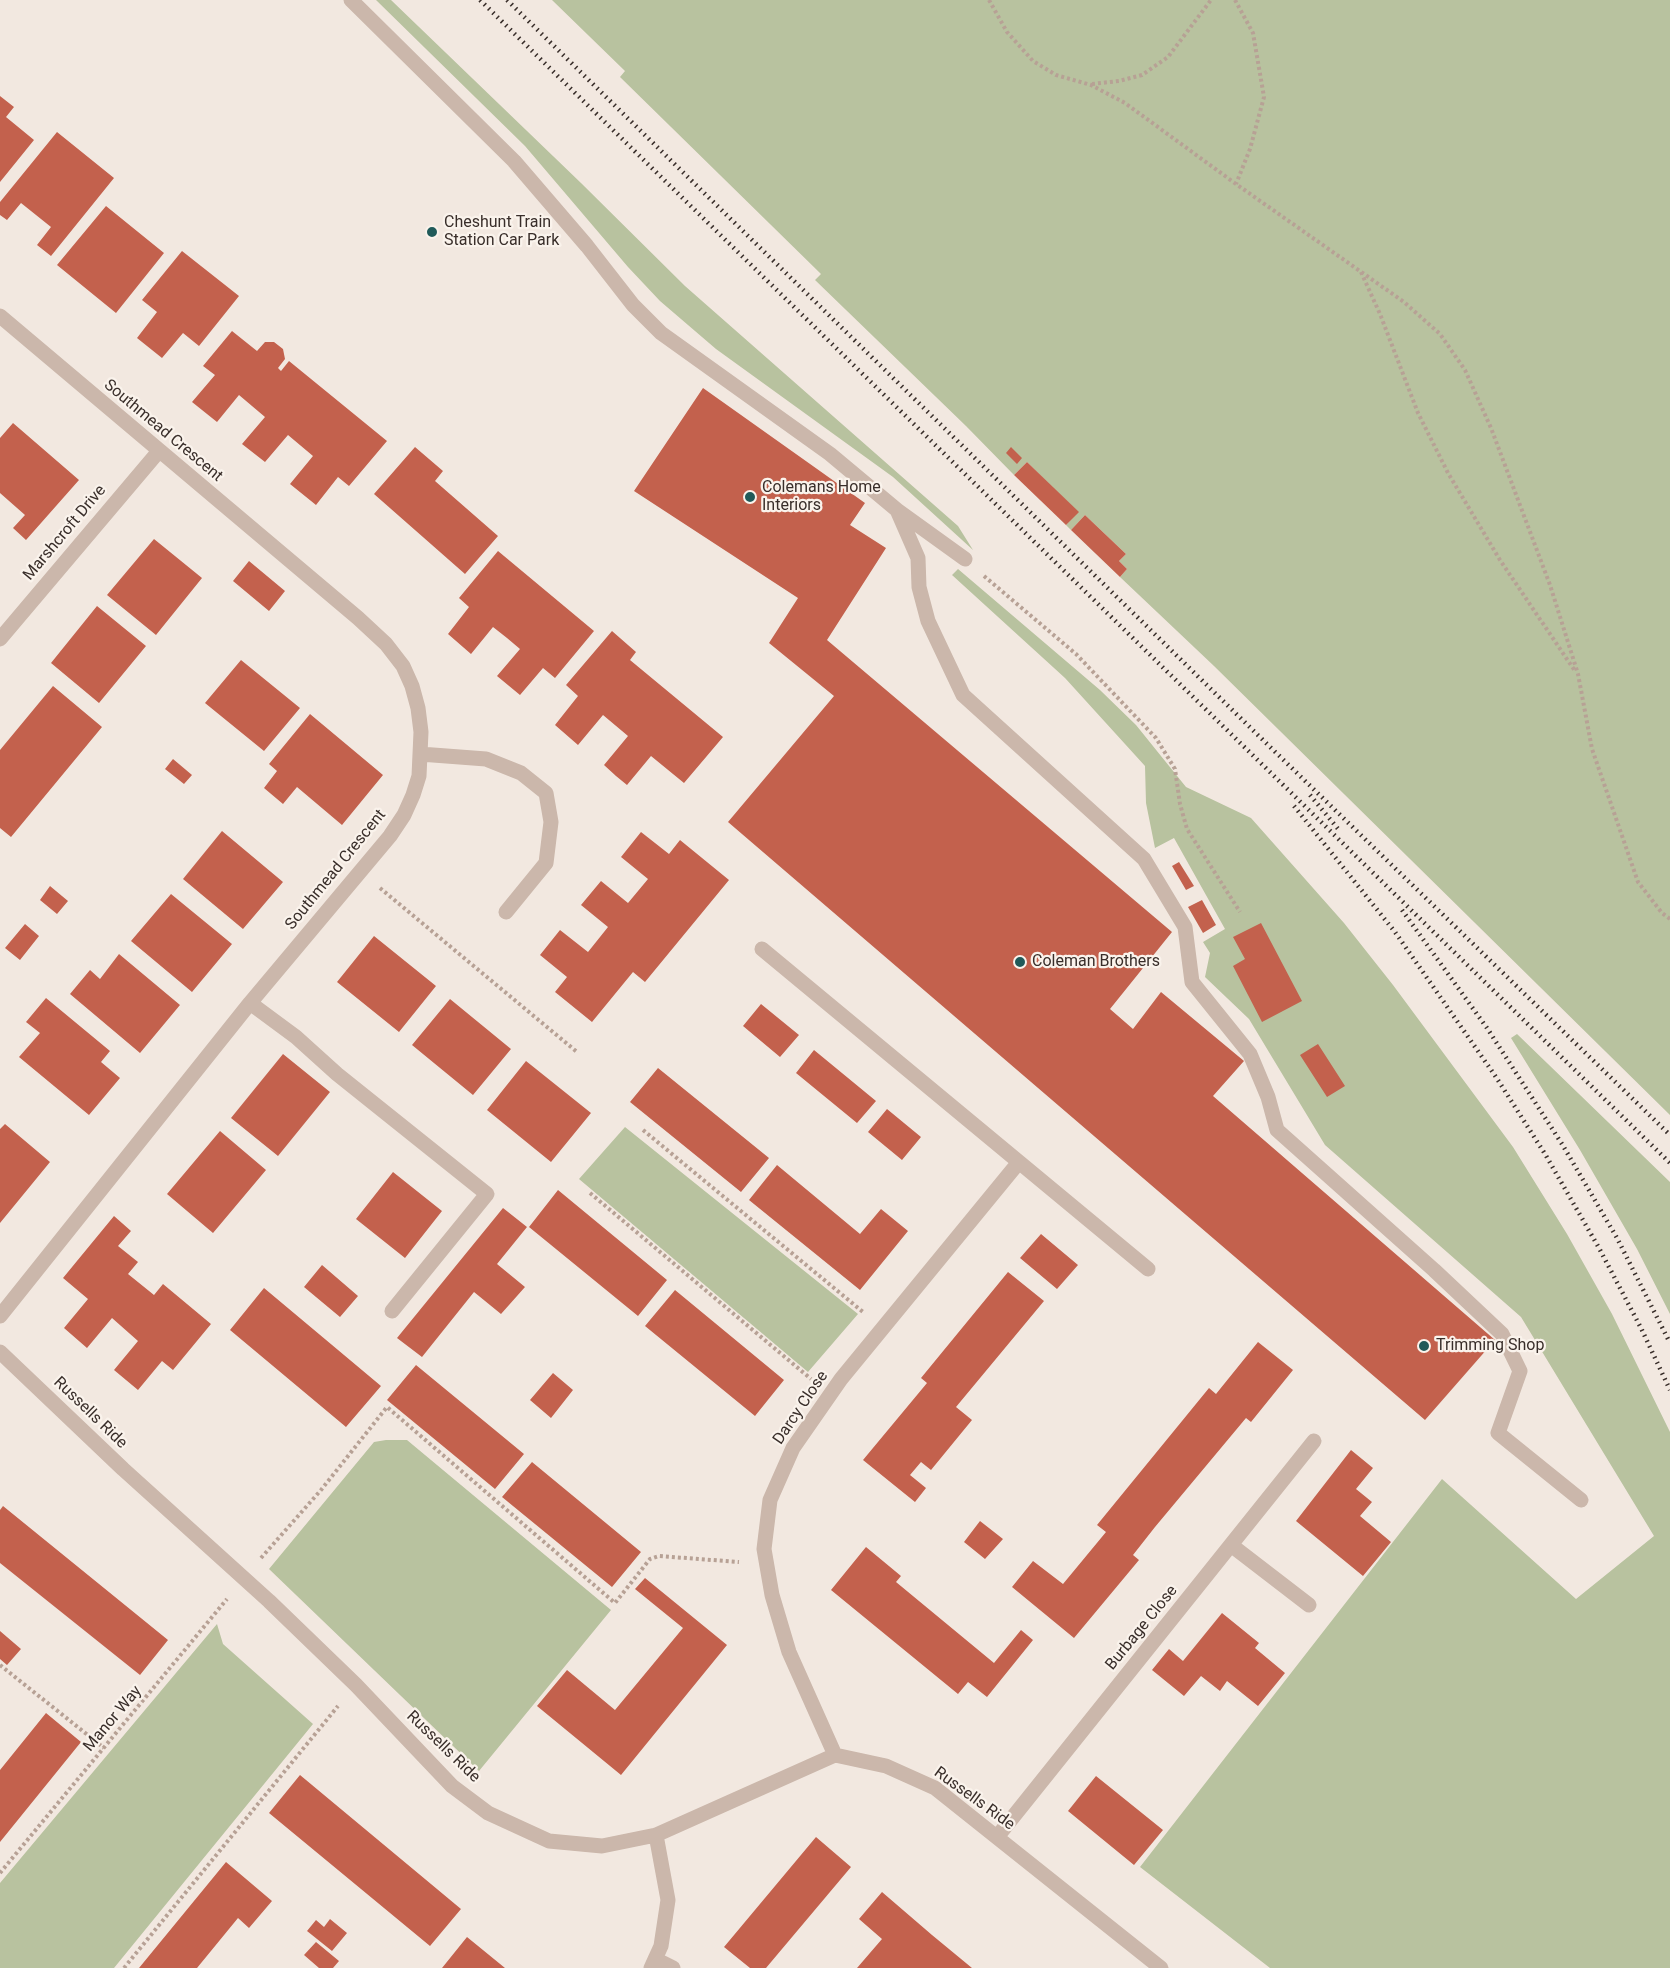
<!DOCTYPE html>
<style>
body{margin:0}
canvas{display:block;background:#f2e8e0}
</style>
<canvas width="1670" height="1968"></canvas>
<script>
const context = document.querySelector('canvas').getContext('2d');
context.lineJoin = 'round';
function fill(path, color) { context.fillStyle = color; context.fill(path, 'evenodd'); }
const toPath = rows => new Path2D(rows.map(r => 'M' + r).join(''));
function trace(path, color, width, dash) { context.strokeStyle = color; context.lineWidth = width; context.lineCap = dash ? 'butt' : 'round'; context.setLineDash(dash || []); context.stroke(path); }
function drawText(font, color, halo, rows, align = 'center') {
  context.font = font + ' Roboto,sans-serif'; context.lineWidth = 4.5; context.setLineDash([]); context.textBaseline = 'middle'; context.strokeStyle = halo; context.fillStyle = color; for (const [text, x, y, turn = 0] of rows) {
    context.save(); context.translate(x, y); context.rotate((+turn || 0) * Math.PI / 180); context.textAlign = isNaN(turn) ? turn : align; if (halo) context.strokeText(text, 0, 0); context.fillText(text, 0, 0); context.restore();
  }
}
fill(toPath([
 [376,0,391,0,581,183,685,286,958,526,973,550,893,477,716,349,660,301,628,267,525,146],
 [552,0,1670,0,1670,1115,1214,666,1120,577,1127,569,1119,561,1126,554,1085,515,1071,530,1066,525,1078,512,1027,462,1014,475,966,426,815,280,821,274,620,77,625,71],
 [958,569,1100,690,1136,725,1186,787,1251,818,1344,923,1393,985,1513,1147,1567,1234,1612,1314,1670,1432,1670,1968,1270,1968,1140,1867,1442,1479,1576,1599,1654,1536,1521,1317,1325,1145,1249,1019,1205,977,1210,953,1203,942,1225,929,1174,838,1155,848,1146,803,1145,766,1065,678,952,575],
 [1517,1034,1670,1182,1670,1314,1637,1249,1580,1150,1511,1038],
 [625,1127,858,1314,808,1372,579,1179],
 [386,1440,407,1440,611,1610,479,1771,269,1569,374,1442],
 [217,1624,223,1644,313,1724,114,1968,0,1968,0,1883]
]), '#b8c29f');
fill(toPath([
 [0,96,14,107,6,117,34,140,0,182],
 [57,132,114,178,51,256,37,245,51,227,21,203,7,220,0,215,0,202],
 [106,206,164,253,116,313,57,265],
 [182,251,239,296,199,346,183,333,162,358,137,338,157,312,142,300],
 [232,331,257,351,265,342,274,342,283,349,285,359,278,368,281,371,289,361,387,441,349,486,338,477,316,505,290,484,313,456,288,435,265,462,242,444,265,417,239,395,217,422,192,402,215,375,203,366],
 [703,388,865,503,850,525,886,548,827,640,1172,932,1110,1009,1133,1029,1161,992,1244,1061,1213,1096,1495,1340,1425,1420,728,822,834,696,769,643,798,598,634,491],
 [13,423,79,480,26,540,13,528,25,515,0,493,0,438],
 [415,447,443,471,435,481,498,536,465,574,374,494],
 [1011,447,1022,458,1017,464,1006,453],
 [1027,462,1079,512,1066,525,1014,475],
 [1085,515,1126,554,1119,561,1127,569,1120,577,1071,530],
 [154,539,202,578,156,635,107,595],
 [498,551,594,631,555,678,543,668,520,695,497,676,520,649,507,638,493,627,471,654,448,634,469,607,459,598],
 [249,561,285,591,269,611,233,581],
 [97,606,146,646,99,703,51,663],
 [612,631,636,652,630,660,723,737,684,783,651,756,627,785,616,776,604,765,628,736,603,715,578,745,555,725,578,696,566,685],
 [241,660,300,708,264,751,205,703],
 [53,686,102,727,11,837,0,828,0,750],
 [310,714,383,775,342,825,297,787,283,804,264,788,277,771,269,764],
 [173,759,192,775,184,784,165,769],
 [222,831,283,882,243,929,183,879],
 [641,832,669,854,680,840,729,880,645,982,633,972,592,1022,555,992,567,977,540,955,560,930,588,952,608,927,581,905,601,881,628,903,648,879,621,857],
 [1179,862,1194,886,1186,890,1172,866],
 [50,886,68,901,57,914,40,900],
 [171,894,232,944,192,992,131,941],
 [1202,900,1216,925,1203,933,1188,907],
 [1261,923,1302,1001,1262,1022,1233,966,1245,959,1233,937],
 [25,924,39,936,20,960,5,948],
 [374,936,436,986,399,1032,337,982],
 [119,954,180,1005,140,1053,70,994,90,970,100,979],
 [46,998,110,1051,101,1062,120,1078,89,1115,19,1057,40,1033,26,1022],
 [450,999,511,1049,473,1095,412,1045],
 [761,1004,799,1035,780,1057,743,1026],
 [1318,1044,1345,1086,1327,1097,1300,1055],
 [814,1050,876,1101,857,1123,796,1073],
 [283,1054,330,1092,278,1156,231,1118],
 [526,1061,591,1113,551,1162,487,1110],
 [658,1068,769,1158,741,1192,630,1102],
 [887,1109,921,1137,902,1160,868,1132],
 [5,1124,50,1162,0,1223,0,1129],
 [220,1131,266,1170,213,1233,167,1194],
 [777,1165,860,1234,881,1209,908,1231,860,1290,749,1200],
 [393,1172,442,1211,405,1258,356,1219],
 [558,1190,667,1280,638,1316,529,1227],
 [503,1208,527,1227,497,1264,525,1287,501,1314,474,1292,422,1357,397,1338],
 [114,1216,131,1231,118,1246,138,1262,128,1274,154,1295,163,1284,211,1324,173,1370,162,1361,138,1390,114,1370,138,1341,112,1318,87,1348,64,1328,88,1299,63,1278],
 [1041,1234,1078,1265,1057,1289,1020,1258],
 [322,1265,358,1296,340,1317,304,1287],
 [1008,1272,1044,1301,956,1407,972,1420,931,1470,921,1462,910,1475,926,1488,915,1502,863,1460,927,1383,921,1378],
 [264,1288,381,1386,346,1427,230,1330],
 [675,1290,784,1380,755,1416,645,1326],
 [1258,1342,1293,1370,1251,1422,1246,1418,1155,1527,1133,1555,1139,1560,1074,1638,1012,1587,1033,1561,1063,1584,1106,1532,1097,1525,1209,1388,1216,1394],
 [416,1365,524,1454,495,1489,387,1400],
 [553,1373,573,1390,551,1418,530,1400],
 [1351,1450,1373,1468,1356,1489,1372,1502,1360,1516,1391,1542,1363,1576,1296,1521],
 [532,1462,641,1552,612,1587,502,1497],
 [3,1506,168,1640,140,1675,0,1563,0,1510],
 [980,1521,1003,1539,985,1559,964,1542],
 [866,1547,901,1576,896,1582,994,1663,1021,1630,1033,1640,987,1697,968,1682,958,1694,831,1590],
 [645,1578,727,1645,621,1775,537,1706,567,1670,615,1710,683,1628,635,1589],
 [1222,1613,1259,1643,1255,1648,1285,1673,1258,1706,1227,1681,1220,1691,1201,1676,1184,1696,1152,1670,1169,1649,1183,1661],
 [0,1631,21,1649,7,1665,0,1659],
 [46,1713,81,1742,0,1842,0,1770],
 [300,1775,461,1909,430,1946,269,1813],
 [1096,1776,1163,1830,1134,1865,1068,1811],
 [816,1837,851,1867,766,1968,750,1968,724,1947],
 [226,1862,272,1901,249,1928,238,1918,197,1968,139,1968],
 [882,1892,932,1935,972,1968,857,1968,882,1939,859,1919],
 [330,1919,347,1933,332,1951,307,1931,316,1920,324,1927],
 [467,1937,505,1968,442,1968],
 [316,1942,339,1961,333,1968,319,1968,304,1955]
]), '#c3614d');
trace(toPath([
 [989,0,1007,32,1033,61,1056,75,1091,85,1125,103,1236,184,1404,302,1440,334,1465,370,1491,428,1550,585,1578,674,1592,749,1638,882,1662,913,1670,919],
 [1235,0,1253,33,1264,97,1250,149,1236,184],
 [1092,84,1119,81,1142,75,1168,57,1211,0],
 [1361,272,1380,314,1418,413,1448,473,1500,560,1575,671],
 [984,576,1076,654,1156,738,1175,769,1180,804,1187,829,1240,912],
 [380,888,577,1052],
 [643,1130,863,1312],
 [590,1193,811,1379],
 [261,1558,321,1490,387,1407,615,1603,650,1559,659,1556,739,1562],
 [0,1665,104,1748],
 [0,1873,227,1599],
 [124,1968,338,1706]
]), '#b7a195', 4, [3, 3]);
trace(toPath([
 [351,0,514,161,587,246,633,305,661,333,830,454,897,510,918,558,919,587,928,621,963,695,1144,859,1185,927,1192,982,1250,1054,1268,1097,1277,1130,1434,1270,1502,1334,1520,1371,1498,1433,1581,1500],
 [0,316,358,618,386,644,403,666,412,686,418,708,421,732,419,776,413,795,404,815,390,836,250,1003,0,1316],
 [897,510,965,559],
 [0,639,159,451],
 [420,754,486,759,521,773,546,793,551,822,546,863,506,912],
 [762,949,1148,1269],
 [250,1003,296,1037,337,1074,487,1194,392,1311],
 [0,1352,123,1469,269,1601,356,1685,452,1786,488,1813,549,1841,602,1846,656,1835,835,1755,886,1766,935,1788,1161,1968],
 [1231,1545,1309,1605],
 [835,1755,789,1652,772,1595,764,1549,770,1500,793,1448,841,1379,1019,1162],
 [997,1837,1314,1441],
 [655,1959,673,1968],
 [651,1968,661,1946,668,1900,656,1835]
]), '#cbb7ab', 15);
trace(toPath([
 [480,0,1670,1163],
 [507,0,1265,742,1670,1135],
 [1310,795,1339,830],
 [1294,806,1395,932,1496,1077,1545,1154,1599,1248,1641,1328,1670,1390],
 [1402,910,1487,1028,1562,1144,1617,1238,1670,1343]
]), '#392e2a', 4.5, [1.5, 4.5]);
for (const [x, y, r, color] of [
 [432,232,6,"#205a59"],
 [750,497,6,"#205a59"],
 [1020,962,6,"#205a59"],
 [1424,1346,6,"#205a59"]
]) { const dot = new Path2D(); dot.arc(x, y, r, 0, 2 * Math.PI); context.fillStyle = color; context.fill(dot); trace(dot, '#faf3ec', 2); }
drawText('16px', '#392e2a', '#faf3ec', [
 ["Cheshunt Train",444,223],
 ["Station Car Park",444,241],
 ["Colemans Home",762,488],
 ["Interiors",762,506],
 ["Coleman Brothers",1032,962],
 ["Trimming Shop",1436,1346]
], 'left');
drawText('16px', '#392e2a', '#faf3ec', [
 ["Southmead Crescent",163,431,40],
 ["Marshcroft Drive",65,533,-50],
 ["Southmead Crescent",336,870,-51],
 ["Darcy Close",801,1408,-56],
 ["Russells Ride",90,1413,44],
 ["Burbage Close",1142,1628,-51],
 ["Manor Way",113,1719,-50],
 ["Russells Ride",443,1747,44],
 ["Russells Ride",974,1799,36]
]);
</script>
